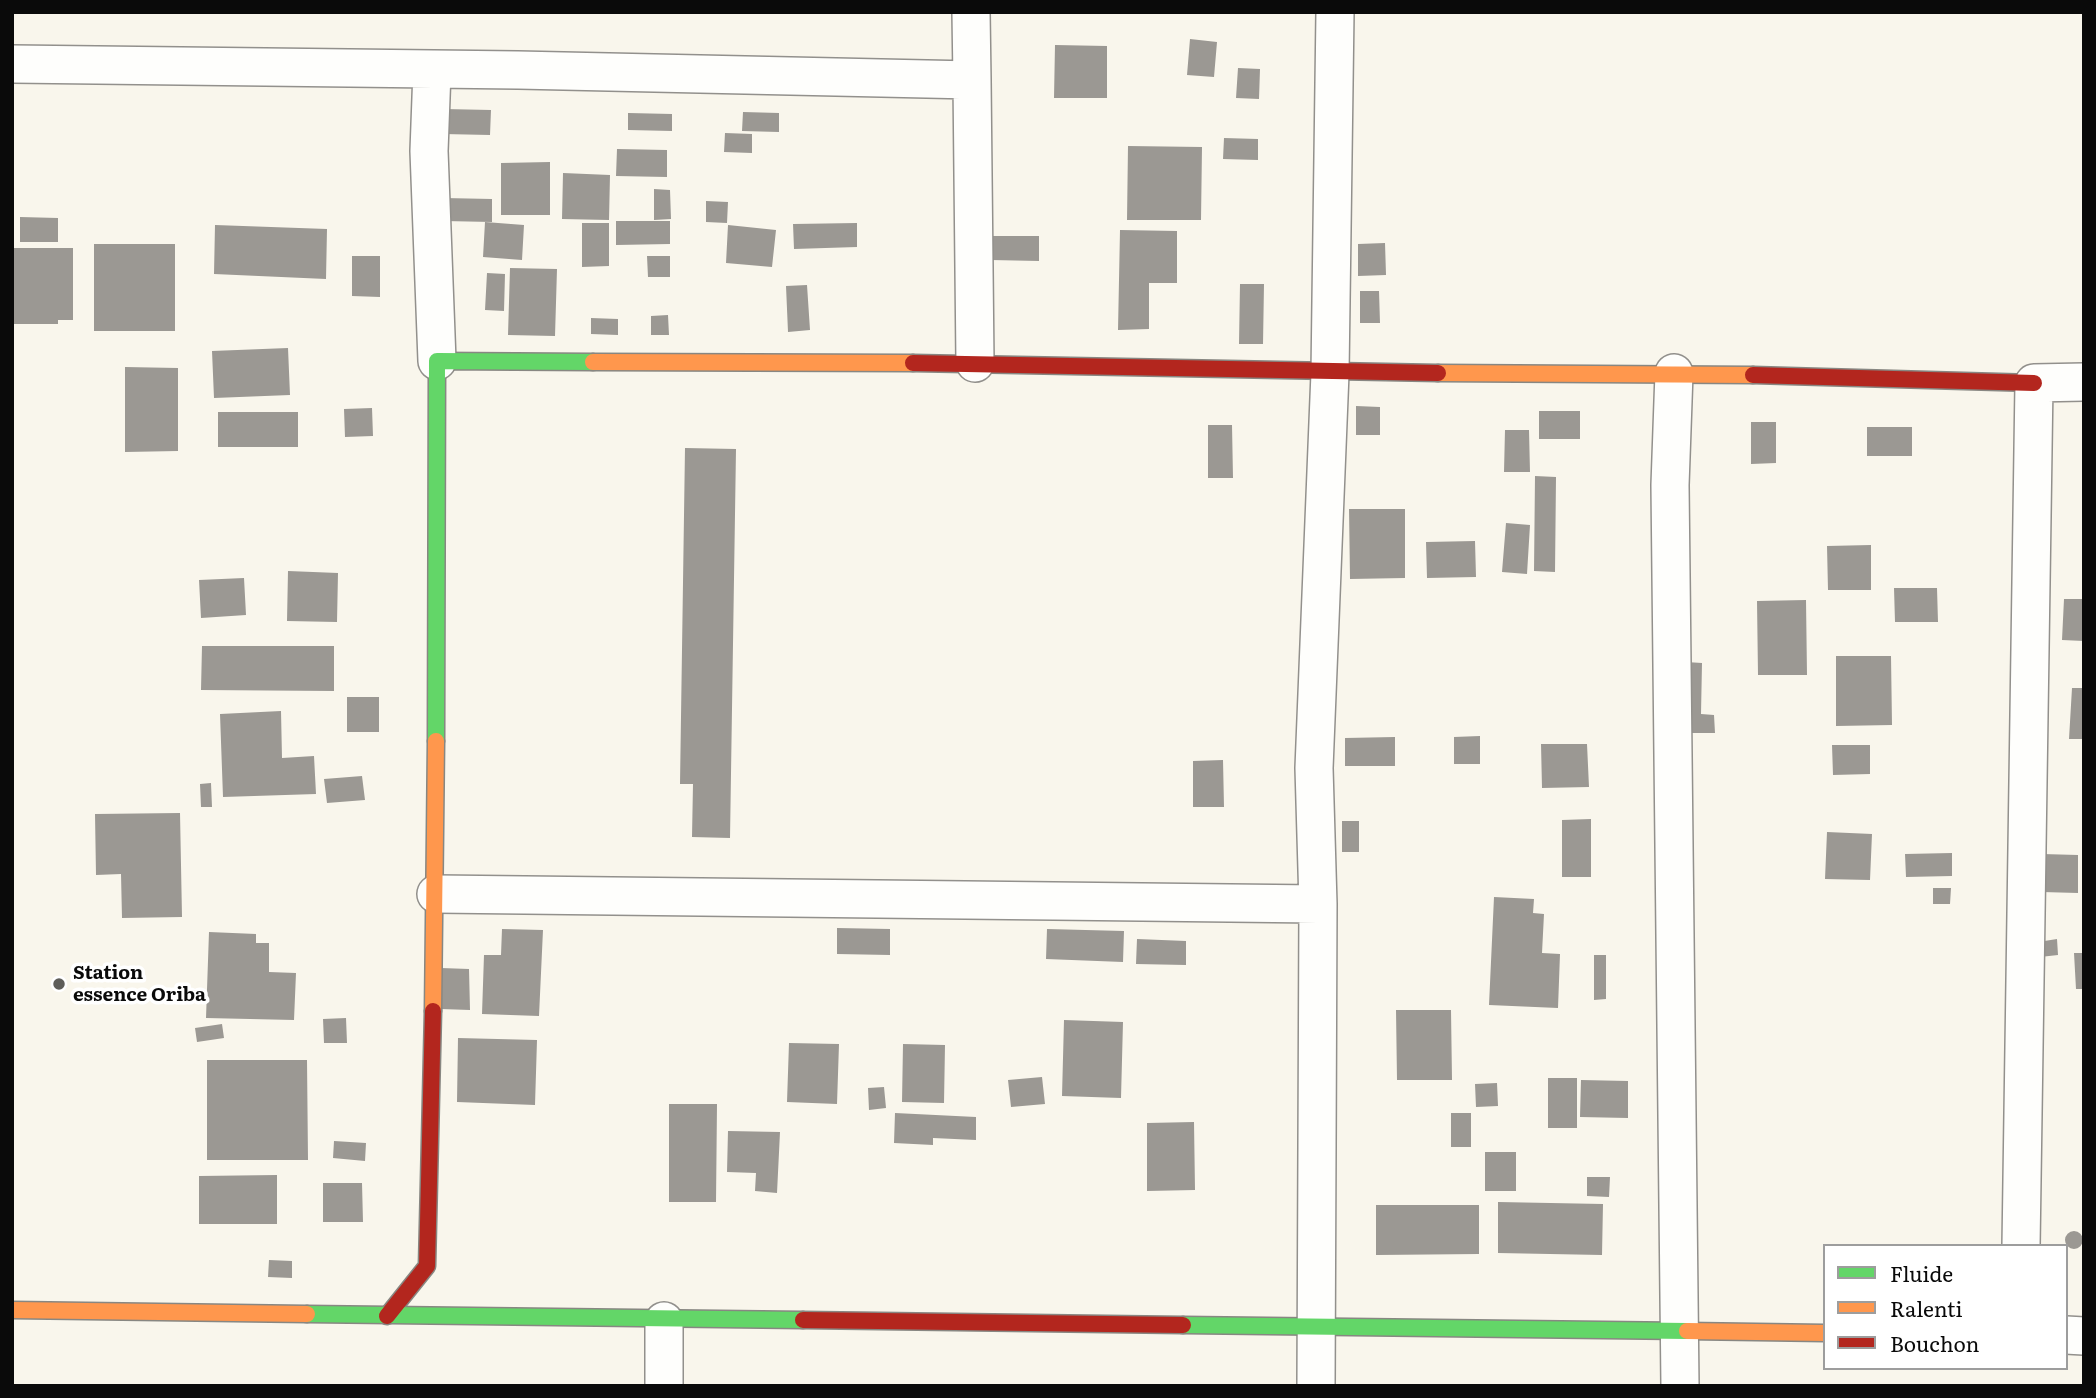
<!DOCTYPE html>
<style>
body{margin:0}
#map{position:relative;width:2096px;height:1398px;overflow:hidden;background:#f9f6ec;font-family:Literata,serif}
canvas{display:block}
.frame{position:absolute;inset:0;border:14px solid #0a0a0a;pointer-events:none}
.legend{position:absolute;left:1823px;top:1244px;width:245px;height:126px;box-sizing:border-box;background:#fff;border:2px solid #9d9d9d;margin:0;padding:9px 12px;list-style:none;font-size:21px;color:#0a0a0a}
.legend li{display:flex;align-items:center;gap:14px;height:35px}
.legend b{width:35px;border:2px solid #9d9d9d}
</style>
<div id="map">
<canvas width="2096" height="1398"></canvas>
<div class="frame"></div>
<ul class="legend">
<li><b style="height:9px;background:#63d668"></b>Fluide</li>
<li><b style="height:9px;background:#ff974d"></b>Ralenti</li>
<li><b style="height:9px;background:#b3261e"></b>Bouchon</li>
</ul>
</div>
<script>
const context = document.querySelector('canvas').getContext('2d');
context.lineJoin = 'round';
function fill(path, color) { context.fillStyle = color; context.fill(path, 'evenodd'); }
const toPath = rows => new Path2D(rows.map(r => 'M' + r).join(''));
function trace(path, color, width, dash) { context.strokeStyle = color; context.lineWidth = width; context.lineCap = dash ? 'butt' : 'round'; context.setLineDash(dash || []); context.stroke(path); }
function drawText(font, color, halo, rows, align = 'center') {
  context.font = font + ' Literata,serif'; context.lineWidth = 7; context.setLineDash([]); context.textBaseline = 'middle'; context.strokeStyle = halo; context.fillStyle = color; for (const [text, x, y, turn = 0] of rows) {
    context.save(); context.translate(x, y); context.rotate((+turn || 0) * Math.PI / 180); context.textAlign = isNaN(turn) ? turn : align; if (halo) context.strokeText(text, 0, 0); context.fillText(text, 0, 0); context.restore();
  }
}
fill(toPath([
 [1190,39,1217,42,1214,77,1187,75],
 [1055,45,1107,46,1107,98,1054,98],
 [1238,68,1260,69,1259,99,1236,98],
 [444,109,491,110,490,135,443,134],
 [743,112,779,113,779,132,742,131],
 [628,113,672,114,672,131,628,130],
 [725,133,752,134,752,153,724,152],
 [1224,138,1258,139,1258,160,1223,159],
 [1128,146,1202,147,1201,220,1127,220],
 [617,149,667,150,667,177,616,176],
 [550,162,550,215,501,215,501,163],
 [563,173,610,175,609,220,562,219],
 [654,189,670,190,671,219,654,220],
 [444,198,492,199,492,222,444,221],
 [706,201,728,202,727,223,706,222],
 [20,217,58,218,58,242,20,242],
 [616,221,670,221,670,244,616,245],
 [485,222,524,225,522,260,483,257],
 [582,223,609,223,609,266,582,267],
 [857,223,857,247,794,249,793,224],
 [215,225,327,229,326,279,214,274],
 [728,225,776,230,772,267,726,263],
 [1120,230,1177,231,1177,283,1149,283,1149,329,1118,330],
 [992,236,1039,236,1039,261,991,260],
 [1385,243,1386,275,1358,276,1358,244],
 [94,244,175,244,175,331,94,331],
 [12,248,73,248,73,320,58,320,58,324,12,324],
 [352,256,380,256,380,297,352,296],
 [647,256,670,256,670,277,648,277],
 [510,268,557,269,555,336,508,335],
 [487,273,505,274,504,311,485,310],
 [1240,284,1264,284,1263,344,1239,344],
 [807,285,810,330,788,332,786,286],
 [1360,291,1379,291,1380,323,1360,323],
 [668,315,669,335,651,335,651,316],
 [591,318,618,319,618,335,591,334],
 [288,348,290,395,214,398,212,351],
 [125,367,178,368,178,451,125,452],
 [1356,406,1380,407,1380,435,1356,435],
 [372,408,373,436,345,437,344,409],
 [1539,411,1580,411,1580,439,1539,439],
 [218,412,298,412,298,447,218,447],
 [1751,422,1776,422,1776,463,1751,464],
 [1208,425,1232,425,1233,478,1208,478],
 [1867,427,1912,427,1912,456,1867,456],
 [1505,430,1529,430,1530,472,1504,472],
 [685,448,736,449,730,838,692,837,693,784,680,784],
 [1535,476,1556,477,1555,572,1534,571],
 [1349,509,1405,509,1405,578,1350,579],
 [1506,523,1530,525,1527,574,1502,572],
 [1475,541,1476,577,1427,578,1426,542],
 [1871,545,1871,590,1828,590,1827,546],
 [288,571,338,573,337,622,287,621],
 [244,578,246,615,201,618,199,580],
 [1894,588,1937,588,1938,622,1895,622],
 [2064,599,2084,599,2084,641,2062,640],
 [1806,600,1807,675,1758,675,1757,601],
 [202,646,334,646,334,691,201,690],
 [1836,656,1891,656,1892,725,1836,726],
 [1686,662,1702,663,1701,714,1714,715,1715,733,1684,733],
 [2072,688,2084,688,2084,739,2069,739],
 [347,697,379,697,379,732,347,732],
 [281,711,282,758,314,756,316,794,223,797,220,714],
 [1480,736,1480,764,1454,764,1454,737],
 [1395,737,1395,766,1345,766,1345,738],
 [1541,744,1587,744,1589,787,1542,788],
 [1832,745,1870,745,1870,774,1833,775],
 [1223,760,1224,807,1193,807,1193,761],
 [362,776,365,800,327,803,324,779],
 [211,783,212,807,201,807,200,784],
 [180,813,182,917,122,918,121,874,96,875,95,814],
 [1591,819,1591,877,1562,877,1562,820],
 [1342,821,1359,821,1359,852,1342,852],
 [1827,832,1872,834,1870,880,1825,879],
 [1952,853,1952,876,1906,877,1905,854],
 [2042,854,2078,855,2078,893,2042,892],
 [1933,888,1951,888,1950,904,1933,904],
 [1494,897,1534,899,1533,913,1544,914,1542,953,1560,954,1558,1008,1489,1005],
 [837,928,890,929,890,955,837,954],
 [502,929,543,930,539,1016,482,1014,484,955,501,955],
 [1047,929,1124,931,1123,962,1046,959],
 [209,932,256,934,256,943,269,943,269,972,296,973,294,1020,206,1018],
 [1137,939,1186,941,1186,965,1136,964],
 [2057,939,2058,955,2040,957,2038,942],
 [2074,953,2084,953,2084,989,2076,989],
 [1594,955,1606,955,1606,999,1594,1000],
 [441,968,469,969,470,1010,441,1009],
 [1396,1010,1451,1010,1452,1080,1397,1080],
 [346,1018,347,1043,324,1043,323,1019],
 [1064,1020,1123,1022,1121,1098,1062,1096],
 [222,1024,224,1038,197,1042,195,1028],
 [458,1038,537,1040,535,1105,457,1102],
 [789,1043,839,1044,837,1104,787,1102],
 [903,1044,945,1045,944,1103,902,1102],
 [207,1060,307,1060,308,1160,207,1160],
 [1042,1077,1045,1104,1011,1107,1008,1080],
 [1548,1078,1577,1078,1577,1128,1548,1128],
 [1581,1080,1628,1081,1628,1118,1580,1117],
 [1497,1083,1498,1106,1476,1107,1475,1084],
 [884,1087,886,1108,869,1110,868,1088],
 [669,1104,717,1104,716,1202,669,1202],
 [895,1113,976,1117,976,1140,933,1138,933,1145,894,1143],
 [1451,1113,1471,1113,1471,1147,1451,1147],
 [1194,1122,1195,1190,1147,1191,1147,1123],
 [728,1131,780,1132,777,1193,755,1191,756,1173,727,1172],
 [334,1141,366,1143,365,1161,333,1158],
 [1485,1152,1516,1152,1516,1191,1485,1191],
 [277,1175,277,1224,199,1224,199,1176],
 [1587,1177,1610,1177,1609,1197,1587,1196],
 [323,1183,362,1183,363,1222,323,1222],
 [1498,1202,1603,1204,1602,1255,1498,1253],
 [1376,1205,1479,1205,1479,1254,1376,1255],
 '2065 1240a9 9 0 1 1 18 0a9 9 0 1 1-18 0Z',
 [269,1260,292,1261,292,1278,268,1277]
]), '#9b9893');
const street = toPath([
 [971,12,972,80],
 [12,64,518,70,972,80,975,363],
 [432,71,429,151,437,361],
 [1674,373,1670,485,1680,1386],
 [436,894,1318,904],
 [2021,1246,2034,383,2084,382],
 [2066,1335,2084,1336],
 [664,1386,664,1321],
 [1316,1386,1318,904,1314,768,1330,373,1335,12]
]);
const fast = toPath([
 [436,741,437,361,593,362],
 [307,1314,803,1320],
 [1183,1325,1687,1331]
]);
const slow = toPath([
 [593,362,913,363],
 [1438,373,1753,375],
 [433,1011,436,741],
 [12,1310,307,1314],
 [1687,1331,1825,1333]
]);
const jam = toPath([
 [913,363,1438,373],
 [1753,375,2034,383],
 [387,1316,427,1266,433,1011],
 [803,1320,1183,1325]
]);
trace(street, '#92908c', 40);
trace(fast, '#888782', 19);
trace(slow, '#888782', 19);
trace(jam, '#888782', 19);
trace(street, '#fefefc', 37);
trace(fast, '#63d668', 16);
trace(slow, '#ff974d', 16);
trace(jam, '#b3261e', 16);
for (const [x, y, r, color] of [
 [59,984,7,"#5e5d59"]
]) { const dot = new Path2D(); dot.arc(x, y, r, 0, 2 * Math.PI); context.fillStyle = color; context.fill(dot); trace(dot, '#fff', 2.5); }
drawText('bold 19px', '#0a0a0a', '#fff', [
 ["Station",73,973],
 ["essence Oriba",73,995]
], 'left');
</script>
